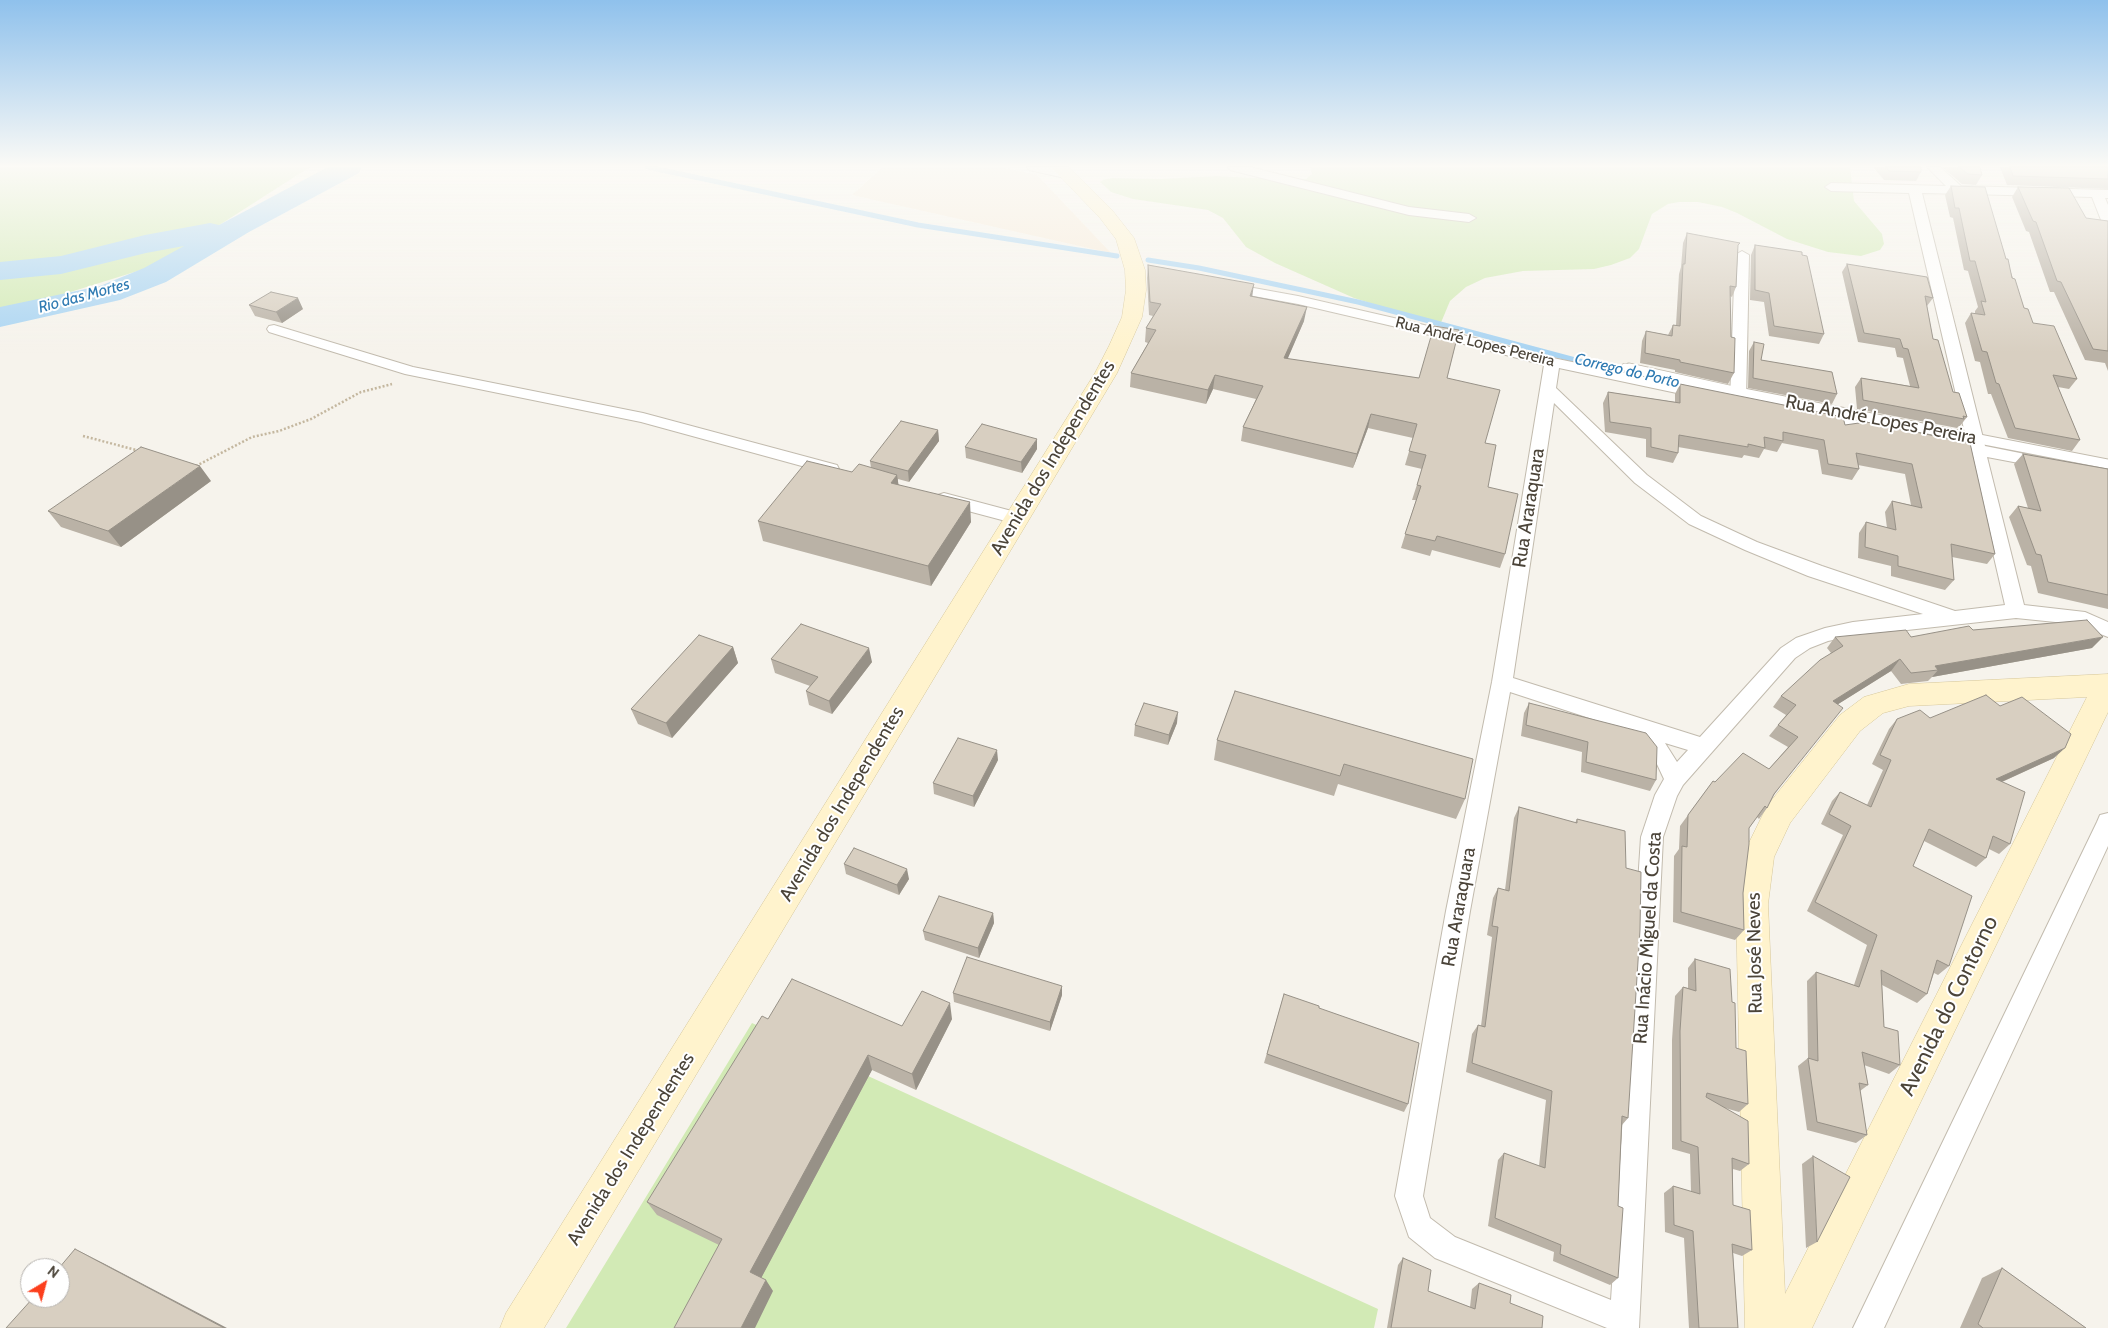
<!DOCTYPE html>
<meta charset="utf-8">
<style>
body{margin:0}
#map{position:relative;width:2108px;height:1328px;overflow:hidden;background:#f6f3ec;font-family:Cabin,sans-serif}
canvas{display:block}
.north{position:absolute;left:20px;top:1258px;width:50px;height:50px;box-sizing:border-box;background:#fff;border:1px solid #b7b4b0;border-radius:50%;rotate:37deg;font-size:14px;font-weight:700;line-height:20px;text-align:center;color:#4b4439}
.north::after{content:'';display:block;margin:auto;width:18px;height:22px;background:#fc3f1d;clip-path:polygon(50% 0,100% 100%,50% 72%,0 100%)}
</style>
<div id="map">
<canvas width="2108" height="1328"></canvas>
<div class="north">N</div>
</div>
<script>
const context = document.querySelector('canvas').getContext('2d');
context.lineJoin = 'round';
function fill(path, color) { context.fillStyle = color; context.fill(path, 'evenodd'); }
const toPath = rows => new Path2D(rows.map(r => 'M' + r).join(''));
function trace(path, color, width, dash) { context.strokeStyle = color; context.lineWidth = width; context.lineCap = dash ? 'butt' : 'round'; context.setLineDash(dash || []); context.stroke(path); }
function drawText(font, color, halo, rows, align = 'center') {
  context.font = font + ' Cabin,sans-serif'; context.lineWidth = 4; context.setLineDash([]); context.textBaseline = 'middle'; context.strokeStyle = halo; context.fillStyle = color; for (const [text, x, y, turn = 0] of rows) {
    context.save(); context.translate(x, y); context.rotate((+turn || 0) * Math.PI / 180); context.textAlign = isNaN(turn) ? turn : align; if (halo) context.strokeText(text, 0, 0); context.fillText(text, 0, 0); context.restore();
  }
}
fill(toPath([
 [883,167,1001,167,1037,175,1111,253,852,195]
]), '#f7ead8');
fill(toPath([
 [0,167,310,167,157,265,0,314],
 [1310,167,1850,167,1854,201,1882,234,1884,244,1880,250,1861,256,1828,252,1787,239,1737,213,1722,207,1698,202,1679,202,1668,204,1652,214,1639,249,1630,258,1611,265,1594,269,1523,271,1485,278,1466,287,1450,301,1440,325,1354,298,1275,263,1246,247,1223,218,1208,210,1133,199,1111,192,1100,182,1103,180,1112,178,1161,179,1216,176,1297,180,1306,179,1312,174],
 [752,1023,1378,1309,1374,1328,566,1328]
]), '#d2eab5');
trace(toPath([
 [648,167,918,225,1117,256],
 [1148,260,1199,268,1358,302,1579,361,1617,369]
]), '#a9d4f2', 5);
trace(toPath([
 [1611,368,1636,373],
 [1833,416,1873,424],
 [1985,446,2042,457]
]), '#a9d4f2', 6);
fill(toPath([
 [328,167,362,167,359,173,249,232,166,282,120,300,0,327,0,307,100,286,144,268,184,246,146,253,61,274,0,280,0,262,61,256,145,235,210,223,219,225,328,167]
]), '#a9d4f2');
const laneFar1 = toPath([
 [1625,367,1634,369]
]);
const lane = toPath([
 [1629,368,1738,392,2108,464]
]);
const street = toPath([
 [1027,167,1052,167,1069,171,1071,174,1065,178,1029,170,1027,167],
 [1228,167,1250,167,1409,207,1469,214,1476,218,1469,222,1409,215,1230,170,1228,167],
 [1927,167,1940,167,1961,186,2108,190,2108,198,2105,198,2108,205,2108,224,2101,220,2092,197,1922,193,1985,446,2045,458,2051,459,2053,463,2051,467,2045,468,1987,457,2024,605,2085,612,2108,622,2108,637,2075,624,2016,618,1853,636,1828,641,1810,648,1795,658,1683,785,1677,796,1663,837,1639,1328,1607,1328,1435,1258,1409,1237,1395,1196,1446,911,1492,682,1544,365,1418,332,1298,304,1226,291,1221,290,1219,287,1221,284,1226,283,1298,296,1420,324,1553,358,1711,391,1713,394,1711,397,1705,399,1559,368,1556,388,1647,475,1701,516,1757,542,1822,566,1955,611,2005,605,1970,453,1938,447,1936,443,1938,439,1944,438,1967,442,1909,193,1831,191,1825,187,1831,183,1946,186,1927,167],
 [1554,403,1635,483,1689,524,1745,550,1808,576,1923,614,1853,622,1825,628,1796,638,1781,648,1700,737,1513,678,1554,403],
 [1510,692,1635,733,1656,762,1664,779,1655,795,1641,837,1611,1300,1455,1237,1430,1218,1423,1196,1470,911,1510,692],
 [1665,743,1688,750,1677,762,1665,743],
 [1742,251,1749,255,1746,401,1744,404,1738,406,1732,404,1730,401,1735,255,1742,251],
 [274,325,413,367,643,413,837,465,839,469,837,473,831,474,641,422,405,374,269,332,267,329,269,326,274,325],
 [1819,413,1879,425,1885,426,1887,430,1885,434,1879,435,1813,421,1811,418,1813,415,1819,413],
 [944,493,1023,514,1026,518,1023,522,1017,524,938,503,935,499,938,495,944,493],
 [2108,813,2108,846,1884,1328,1853,1328,2097,822,2100,815,2108,813]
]);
const secondary = toPath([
 [1051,167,1069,167,1112,210,1134,238,1145,270,1146,290,1142,317,1117,373,544,1328,500,1328,506,1313,1095,373,1109,346,1122,317,1126,290,1125,270,1116,239,1100,218,1051,167],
 [2108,674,2108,712,1812,1328,1745,1328,1736,904,1742,857,1767,806,1840,715,1864,697,1909,684,2108,674],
 [2087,697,1785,1294,1768,904,1774,857,1790,823,1860,731,1883,713,1909,706,2087,697]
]);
trace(laneFar1, '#c2bbae', 8);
trace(lane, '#c2bbae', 11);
trace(street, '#c2bbae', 2);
trace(secondary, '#d6c79b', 1);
trace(toPath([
 [83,436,140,451],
 [196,466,252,437,279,431,311,419,361,392,392,384]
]), '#c4b79f', 2.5, [2, 2]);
trace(laneFar1, '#fff', 7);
trace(lane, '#fff', 9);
fill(street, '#fff');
fill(secondary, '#fff3cd');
fill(toPath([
 [1873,167,1921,167,1921,172,1916,181,1884,180],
 [1942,167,1980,167,1982,175,1976,185,1962,184],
 [2000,167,2108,167,2108,189,2007,185],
 [1951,186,2006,259,2024,308,2033,323,2077,379,2069,389,2058,387,2080,440,2072,451,2008,438,1991,394,1988,394,1980,362,1975,361,1965,323,1971,313,1975,314,1975,311,1978,307,1968,271,1964,270,1953,218,1950,217,1945,195],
 [2018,187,2086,218,2108,221,2108,371,2105,363,2085,360,2054,292,2050,292,2029,232,2026,231,2012,197],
 [1687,233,1738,249,1736,287,1732,297,1730,296,1731,337,1734,373,1728,384,1675,372,1675,370,1640,363,1642,341,1646,331,1668,335,1673,325,1676,325,1679,274,1681,267,1683,243],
 [1755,245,1824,334,1819,344,1769,336,1764,302,1750,300,1751,255],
 [1847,264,1933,298,1927,306,1933,339,1953,392,1967,417,1960,426,1959,426,1957,428,1857,409,1855,387,1861,378,1910,386,1903,358,1897,357,1895,348,1858,342,1842,272],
 [1148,265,1253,296,1304,321,1287,359,1419,378,1447,378,1485,443,1488,487,1505,554,1500,568,1432,550,1430,556,1401,548,1416,500,1412,500,1422,469,1405,465,1413,438,1368,428,1353,468,1241,441,1243,427,1256,399,1213,389,1206,404,1130,387,1131,373,1148,343,1145,342,1146,328,1153,316,1149,315,1147,278],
 [249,305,303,309,282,323,255,316],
 [1754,342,1761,360,1837,394,1832,404,1748,388,1749,351],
 [1680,384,1845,425,1970,443,1995,554,1987,564,1952,557,1954,580,1945,590,1891,576,1891,566,1858,558,1859,533,1866,522,1887,528,1885,512,1892,501,1911,505,1905,474,1858,465,1859,469,1852,480,1822,474,1818,450,1782,443,1777,452,1764,449,1759,458,1744,455,1742,458,1678,447,1678,453,1673,463,1646,457,1646,439,1605,432,1603,403,1608,392,1675,402,1675,394],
 [938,430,939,441,909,482,898,479,898,484,971,522,931,586,763,541,758,521,852,472,871,468,870,461],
 [965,447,1037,449,1022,473,966,458],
 [2023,454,2108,469,2108,609,2038,593,2031,566,2027,565,2009,517,2018,506,2028,508,2014,464],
 [211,481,121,547,61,527,48,511],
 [1973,630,2092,648,1932,677,1928,681,1901,684,1891,671,1838,704,1774,795,1767,808,1759,819,1757,817,1749,828,1743,893,1744,930,1735,940,1673,922,1674,856,1679,849,1680,826,1713,781,1715,782,1769,769,1788,747,1769,736,1778,725,1786,715,1773,707,1781,696,1831,653,1827,648,1835,637,1911,637],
 [733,647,738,663,672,738,638,724,631,709],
 [771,659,872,662,832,714,809,705,806,691,810,686,775,673],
 [1235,691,1465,799,1456,819,1338,784,1334,796,1214,760,1217,740],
 [1529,703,1656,780,1650,791,1581,772,1582,752,1521,736,1524,713],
 [1930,718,2054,758,2002,782,2010,844,1999,854,1989,849,1986,858,1976,867,1924,841,1913,866,1949,966,1938,975,1934,973,1927,994,1917,1003,1882,985,1884,1027,1900,1065,1889,1074,1864,1065,1868,1085,1860,1091,1867,1135,1856,1143,1807,1130,1798,1066,1808,1058,1807,981,1816,972,1854,985,1867,945,1807,911,1843,835,1821,824,1832,801,1840,792,1867,805,1883,770,1872,764,1889,729,1897,719],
 [1177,723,1168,745,1134,736,1135,725],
 [998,760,974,807,934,794,933,783],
 [1519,807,1575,823,1577,819,1628,1118,1622,1125,1618,1206,1618,1278,1610,1285,1553,1261,1554,1252,1488,1226,1498,1160,1504,1153,1539,1166,1546,1100,1466,1072,1472,1034,1478,1025,1481,1026,1492,937,1487,935,1493,898,1498,888,1505,890,1514,818],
 [844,864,909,879,899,895,846,874],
 [993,913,994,923,979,958,925,940,923,931],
 [1695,959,1732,1002,1736,1048,1748,1104,1739,1112,1725,1108,1749,1164,1740,1171,1733,1169,1733,1205,1752,1250,1742,1256,1733,1253,1738,1328,1689,1328,1684,1238,1665,1232,1664,1193,1673,1186,1691,1192,1690,1154,1672,1149,1672,1040,1675,996,1683,987,1688,988,1688,968],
 [1062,986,1062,995,1050,1031,954,1002,953,993],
 [1284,994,1319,1008,1408,1104,1404,1112,1264,1063],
 [952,1019,916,1090,872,1070,761,1278,773,1291,719,1245,657,1215,647,1202,902,1026],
 [1813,1156,1817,1242,1806,1248,1802,1164],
 [1403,1258,1428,1291,1470,1307,1472,1289,1479,1283,1510,1303,1542,1328,1387,1328,1398,1265],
 [2002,1268,2086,1328,1960,1328,1982,1278]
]), '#bab2a6');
fill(toPath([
 [1254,284,1252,298,1250,296],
 [298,298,303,309,282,323,276,312],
 [1307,307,1304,321,1282,372,1284,358],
 [1215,375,1213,389,1206,404,1208,390],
 [1371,414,1368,428,1353,468,1357,454],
 [938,430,939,441,909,482,908,471],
 [1037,439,1037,449,1022,473,1021,462],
 [200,466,211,481,121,547,108,531],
 [897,475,900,494,891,483],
 [970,502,971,522,931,586,928,566],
 [2103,637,2092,648,1932,677,1938,670,1935,666],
 [733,647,738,663,672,738,666,723],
 [869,648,872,662,832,714,829,701],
 [1900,659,1891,671,1824,713,1833,701],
 [1178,712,1177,723,1168,745,1169,735],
 [2065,748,2054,758,1986,789,1996,779],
 [997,750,998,760,974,807,973,796],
 [907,869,909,879,899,895,897,885],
 [993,913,994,923,979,958,978,948],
 [1062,986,1062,995,1050,1031,1050,1022],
 [950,1003,952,1019,916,1090,912,1074],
 [868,1055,872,1070,758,1284,750,1272],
 [75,1249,103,1263,227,1328,224,1328],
 [766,1280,773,1291,755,1328,741,1328]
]), '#979187');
const building = toPath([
 [1886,167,1921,167,1921,172,1889,171,1886,167],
 [1959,167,1980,167,1982,175,1968,174,1959,167],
 [2010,167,2108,167,2108,179,2013,176,2010,167],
 [1951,186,1985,187,2006,259,2008,259,2012,278,2015,279,2024,308,2028,309,2033,323,2054,326,2077,379,2053,375,2080,440,2015,428,1999,384,1996,383,1987,352,1982,351,1971,313,1985,315,1981,301,1986,302,1975,261,1970,261,1959,208,1955,208,1951,186],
 [2018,187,2069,188,2086,218,2108,221,2108,351,2093,349,2061,282,2057,281,2036,222,2033,221,2018,187],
 [1687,233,1740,243,1738,245,1736,287,1730,286,1731,337,1735,338,1734,373,1680,362,1680,360,1645,353,1646,331,1672,336,1673,325,1680,326,1683,264,1685,264,1687,233],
 [1755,245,1802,252,1802,255,1807,256,1824,334,1774,326,1769,293,1755,290,1755,245],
 [1847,264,1927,277,1933,298,1925,296,1933,339,1938,340,1953,392,1959,393,1967,417,1963,416,1964,419,1863,400,1861,378,1919,388,1908,349,1903,348,1900,339,1864,333,1847,264],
 [1148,265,1254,284,1250,296,1307,307,1284,358,1419,378,1434,326,1459,330,1447,378,1500,390,1485,443,1496,445,1488,487,1518,494,1505,554,1437,536,1435,541,1405,534,1421,486,1417,485,1426,455,1409,451,1417,424,1371,414,1357,454,1243,427,1263,386,1215,375,1208,390,1131,373,1156,330,1146,328,1161,304,1150,302,1148,265],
 [271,292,298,298,276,312,249,305,271,292],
 [1754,342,1764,344,1761,360,1832,372,1837,394,1753,378,1754,342],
 [1680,384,1843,417,1845,425,1866,422,1970,443,1995,554,1951,544,1954,580,1898,566,1898,556,1865,547,1866,522,1896,530,1892,501,1922,508,1912,464,1856,453,1859,469,1828,464,1824,440,1783,432,1783,441,1764,437,1765,448,1748,444,1748,447,1679,435,1678,453,1651,447,1651,428,1610,422,1608,392,1680,403,1680,384],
 [901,421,938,430,908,471,870,461,901,421],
 [982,424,1037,439,1021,462,965,447,982,424],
 [141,447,200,466,108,531,48,511,141,447],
 [2023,454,2108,469,2108,595,2048,582,2041,555,2036,554,2018,506,2041,511,2023,454],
 [807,461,852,472,859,464,897,475,891,483,970,502,928,566,758,521,807,461],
 [2087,620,2103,637,1935,666,1938,670,1911,673,1900,659,1833,701,1843,708,1774,794,1767,808,1765,806,1749,828,1749,844,1743,893,1744,930,1681,912,1682,846,1687,847,1688,815,1713,781,1715,782,1743,753,1769,769,1798,737,1778,725,1796,705,1781,696,1820,660,1843,646,1835,637,1906,630,1911,637,1969,626,1973,630,2087,620],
 [801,624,869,648,829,701,806,691,818,677,771,659,801,624],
 [699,635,733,647,666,723,631,709,699,635],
 [1235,691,1473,759,1465,799,1344,764,1340,776,1217,740,1235,691],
 [1986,695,2000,706,2022,697,2071,734,2065,748,1996,779,2025,792,2010,844,1993,836,1986,858,1929,829,1913,866,1972,896,1949,966,1937,960,1927,994,1881,970,1884,1027,1898,1031,1900,1065,1862,1052,1868,1085,1859,1083,1867,1135,1817,1122,1808,1058,1818,1061,1816,972,1859,987,1877,935,1815,902,1851,826,1829,814,1840,792,1871,807,1891,760,1880,755,1897,719,1920,710,1930,718,1986,695],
 [1144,703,1178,712,1169,735,1135,725,1144,703],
 [1529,703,1646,733,1657,747,1656,780,1586,762,1588,742,1526,725,1529,703],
 [958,738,997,750,973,796,933,783,958,738],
 [1519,807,1577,823,1577,819,1625,831,1626,868,1641,872,1640,930,1628,1118,1622,1116,1618,1206,1623,1208,1618,1278,1560,1254,1561,1245,1495,1218,1504,1153,1545,1168,1552,1091,1472,1063,1478,1025,1485,1027,1498,927,1492,926,1498,888,1509,891,1519,807],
 [854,848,907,869,897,885,844,864,854,848],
 [939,896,993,913,978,948,923,931,939,896],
 [967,957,1062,986,1050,1022,953,993,967,957],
 [1695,959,1730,969,1732,1002,1735,1003,1736,1048,1746,1051,1748,1104,1707,1093,1706,1097,1748,1121,1749,1164,1732,1158,1733,1205,1750,1210,1752,1250,1732,1244,1738,1328,1699,1328,1693,1231,1674,1225,1673,1186,1700,1194,1698,1147,1681,1141,1680,1031,1683,987,1696,991,1695,959],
 [792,979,902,1026,922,991,950,1003,912,1074,868,1055,750,1272,766,1280,741,1328,674,1328,722,1239,647,1202,762,1016,768,1019,792,979],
 [1284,994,1319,1006,1319,1008,1419,1043,1408,1104,1267,1054,1284,994],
 [1813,1156,1850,1177,1817,1242,1813,1156],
 [75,1249,224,1328,6,1328,33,1298,60,1298,60,1268,59,1268,75,1249],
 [1403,1258,1431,1270,1428,1291,1475,1309,1479,1283,1511,1295,1510,1303,1543,1316,1542,1328,1391,1328,1403,1258],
 [2002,1268,2086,1328,1983,1328,1978,1324,2002,1268]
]);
fill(building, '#d8cfc1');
trace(building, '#979187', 1);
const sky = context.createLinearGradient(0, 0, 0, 353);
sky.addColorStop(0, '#8fc1ec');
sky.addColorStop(0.47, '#fbfaf6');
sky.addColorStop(1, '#fbfaf600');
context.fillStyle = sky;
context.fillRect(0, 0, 2108, 353);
drawText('italic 16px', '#2e7ab2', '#fff', [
 ["Rio das Mortes",84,296,-15],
 ["Corrego do Porto",1627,371,13]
]);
drawText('16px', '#4b4439', '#fff', [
 ["Rua André Lopes Pereira",1475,342,14]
]);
drawText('19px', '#4b4439', '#fff', [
 ["Rua André Lopes Pereira",1881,420,11],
 ["Avenida dos Independentes",1053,458,-59],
 ["Rua Araraquara",1529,508,-81],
 ["Avenida dos Independentes",842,804,-59],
 ["Rua Araraquara",1459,907,-80],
 ["Rua Inácio Miguel da Costa",1648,938,-86],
 ["Rua José Neves",1755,953,-91],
 ["Avenida dos Independentes",631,1149,-58]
]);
drawText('22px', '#4b4439', '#fff', [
 ["Avenida do Contorno",1949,1006,-64]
]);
</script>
